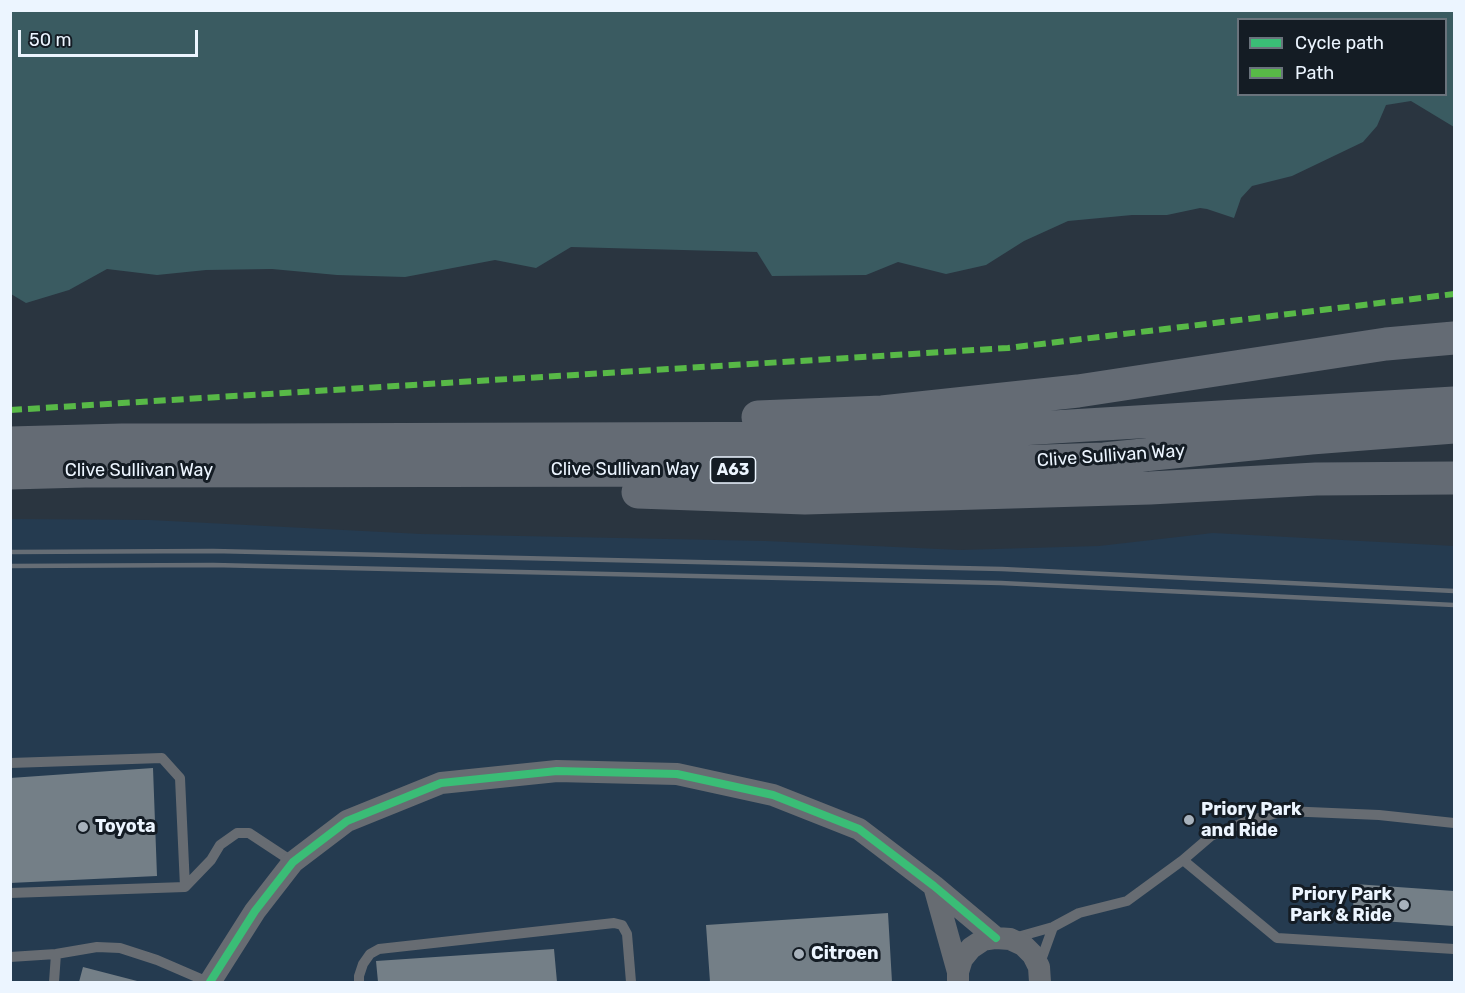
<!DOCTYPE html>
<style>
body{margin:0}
#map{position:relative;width:1465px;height:993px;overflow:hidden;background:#2a3540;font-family:Rubik,sans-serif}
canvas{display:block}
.frame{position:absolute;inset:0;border:12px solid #ecf5ff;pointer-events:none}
.legend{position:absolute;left:1237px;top:18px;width:210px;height:78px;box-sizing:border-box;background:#141c24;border:2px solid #6a737c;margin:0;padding:8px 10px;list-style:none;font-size:18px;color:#ecf5ff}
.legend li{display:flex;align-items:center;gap:12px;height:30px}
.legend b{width:30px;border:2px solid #6a737c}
.scale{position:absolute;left:18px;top:30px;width:180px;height:27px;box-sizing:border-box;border:3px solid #ecf5ff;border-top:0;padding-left:8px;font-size:18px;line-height:21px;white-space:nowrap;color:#ecf5ff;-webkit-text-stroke:4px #141c24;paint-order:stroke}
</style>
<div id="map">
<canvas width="1465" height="993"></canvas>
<div class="frame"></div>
<ul class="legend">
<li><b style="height:8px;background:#3abd76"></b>Cycle path</li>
<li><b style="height:8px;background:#58b947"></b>Path</li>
</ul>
<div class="scale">50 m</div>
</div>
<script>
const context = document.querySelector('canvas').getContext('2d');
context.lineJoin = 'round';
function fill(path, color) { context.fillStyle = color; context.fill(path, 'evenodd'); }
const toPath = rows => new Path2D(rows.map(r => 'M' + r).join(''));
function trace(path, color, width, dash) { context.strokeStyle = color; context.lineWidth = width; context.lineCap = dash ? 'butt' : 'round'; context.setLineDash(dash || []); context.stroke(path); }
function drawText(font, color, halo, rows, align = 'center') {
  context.font = font + ' Rubik,sans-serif'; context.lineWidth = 6; context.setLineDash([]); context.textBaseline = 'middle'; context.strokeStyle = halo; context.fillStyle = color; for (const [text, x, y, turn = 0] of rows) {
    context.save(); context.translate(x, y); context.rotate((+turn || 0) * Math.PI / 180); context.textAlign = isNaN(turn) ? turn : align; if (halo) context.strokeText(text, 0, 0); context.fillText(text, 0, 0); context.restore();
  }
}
fill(toPath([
 [11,519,150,520,421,534,766,541,960,550,1099,546,1213,533,1454,546,1454,982,11,982]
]), '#253b50');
fill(toPath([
 [10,11,1454,11,1454,127,1411,101,1386,105,1377,126,1363,142,1292,176,1252,186,1241,198,1234,218,1207,209,1200,208,1167,215,1132,215,1068,221,1024,241,986,265,946,274,898,262,866,275,772,276,757,252,571,247,536,268,495,260,405,277,337,275,272,269,206,270,157,275,107,269,69,290,26,303,11,294],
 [1238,20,1446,20,1446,94,1238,94]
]), '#3a5b61');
fill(toPath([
 [153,768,157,876,10,883,10,778],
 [1355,884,1454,891,1454,926,1352,919],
 [888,913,892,982,710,982,706,925],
 [554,949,557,982,378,982,376,961],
 [83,967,141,982,79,982]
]), '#747f87');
trace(toPath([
 [10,763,162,758,180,778,185,887],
 [1183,860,1277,938,1454,949],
 [10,893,185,887,211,860,220,845,237,833,249,833,293,862],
 [1014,938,1053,927,1079,913,1127,901,1183,860,1211,836,1247,821,1285,811,1379,815,1454,823],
 [10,957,56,954,97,947,120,948,157,960,208,982],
 [1040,963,1053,927],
 [54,982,56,954],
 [359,982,359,976,363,964,370,954,379,949,614,923,622,925,627,934,631,982]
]), '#676c72', 10);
trace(toPath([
 [934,886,958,972],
 [210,982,255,911,293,862,347,821,441,783,557,771,677,774,773,795,859,829,934,886,996,938],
 [958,982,958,972,962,959,971,948,983,940,996,938,1010,939,1023,945,1033,955,1039,967,1040,982]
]), '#676c72', 22);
trace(toPath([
 [758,417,882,412,1078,391,1386,344,1454,338],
 [10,443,122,440,250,440,870,438,1454,403],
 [10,473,85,471,787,470,1104,459,1311,438,1454,427],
 [638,492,805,498,1150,488,1316,479,1454,478]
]), '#646b74', 33);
trace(toPath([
 [10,552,213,551,1002,569,1454,591],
 [10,566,213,565,1001,583,1454,605]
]), '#666d75', 4.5);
trace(toPath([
 [10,410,1008,348,1454,294]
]), '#58b947', 6, [12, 6]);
trace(toPath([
 [210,982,255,911,293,862,347,821,441,783,557,771,677,774,773,795,859,829,934,886,996,938]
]), '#3abd76', 8);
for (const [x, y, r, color] of [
 [1189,820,6,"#a8b2bc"],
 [83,827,6,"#a8b2bc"],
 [1404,905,6,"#a8b2bc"],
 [799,954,6,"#a8b2bc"]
]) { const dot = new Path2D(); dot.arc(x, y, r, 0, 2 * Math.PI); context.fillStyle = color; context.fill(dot); trace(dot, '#141c24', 2); }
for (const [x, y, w] of [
 [733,470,45]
]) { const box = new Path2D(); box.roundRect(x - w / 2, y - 13, w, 26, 4.5); context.fillStyle = '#141c24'; context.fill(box); trace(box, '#ecf5ff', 1.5); }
drawText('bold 16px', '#ecf5ff', null, [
 ["A63",733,470]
]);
drawText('18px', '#ecf5ff', '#141c24', [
 ["Clive Sullivan Way",1111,456,-4],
 ["Clive Sullivan Way",625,470],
 ["Clive Sullivan Way",139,471]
]);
drawText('bold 18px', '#ecf5ff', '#141c24', [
 ["Priory Park",1201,810],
 ["and Ride",1201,831],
 ["Toyota",95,827],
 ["Priory Park",1392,895,"right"],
 ["Park & Ride",1392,916,"right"],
 ["Citroen",811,954]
], 'left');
</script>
